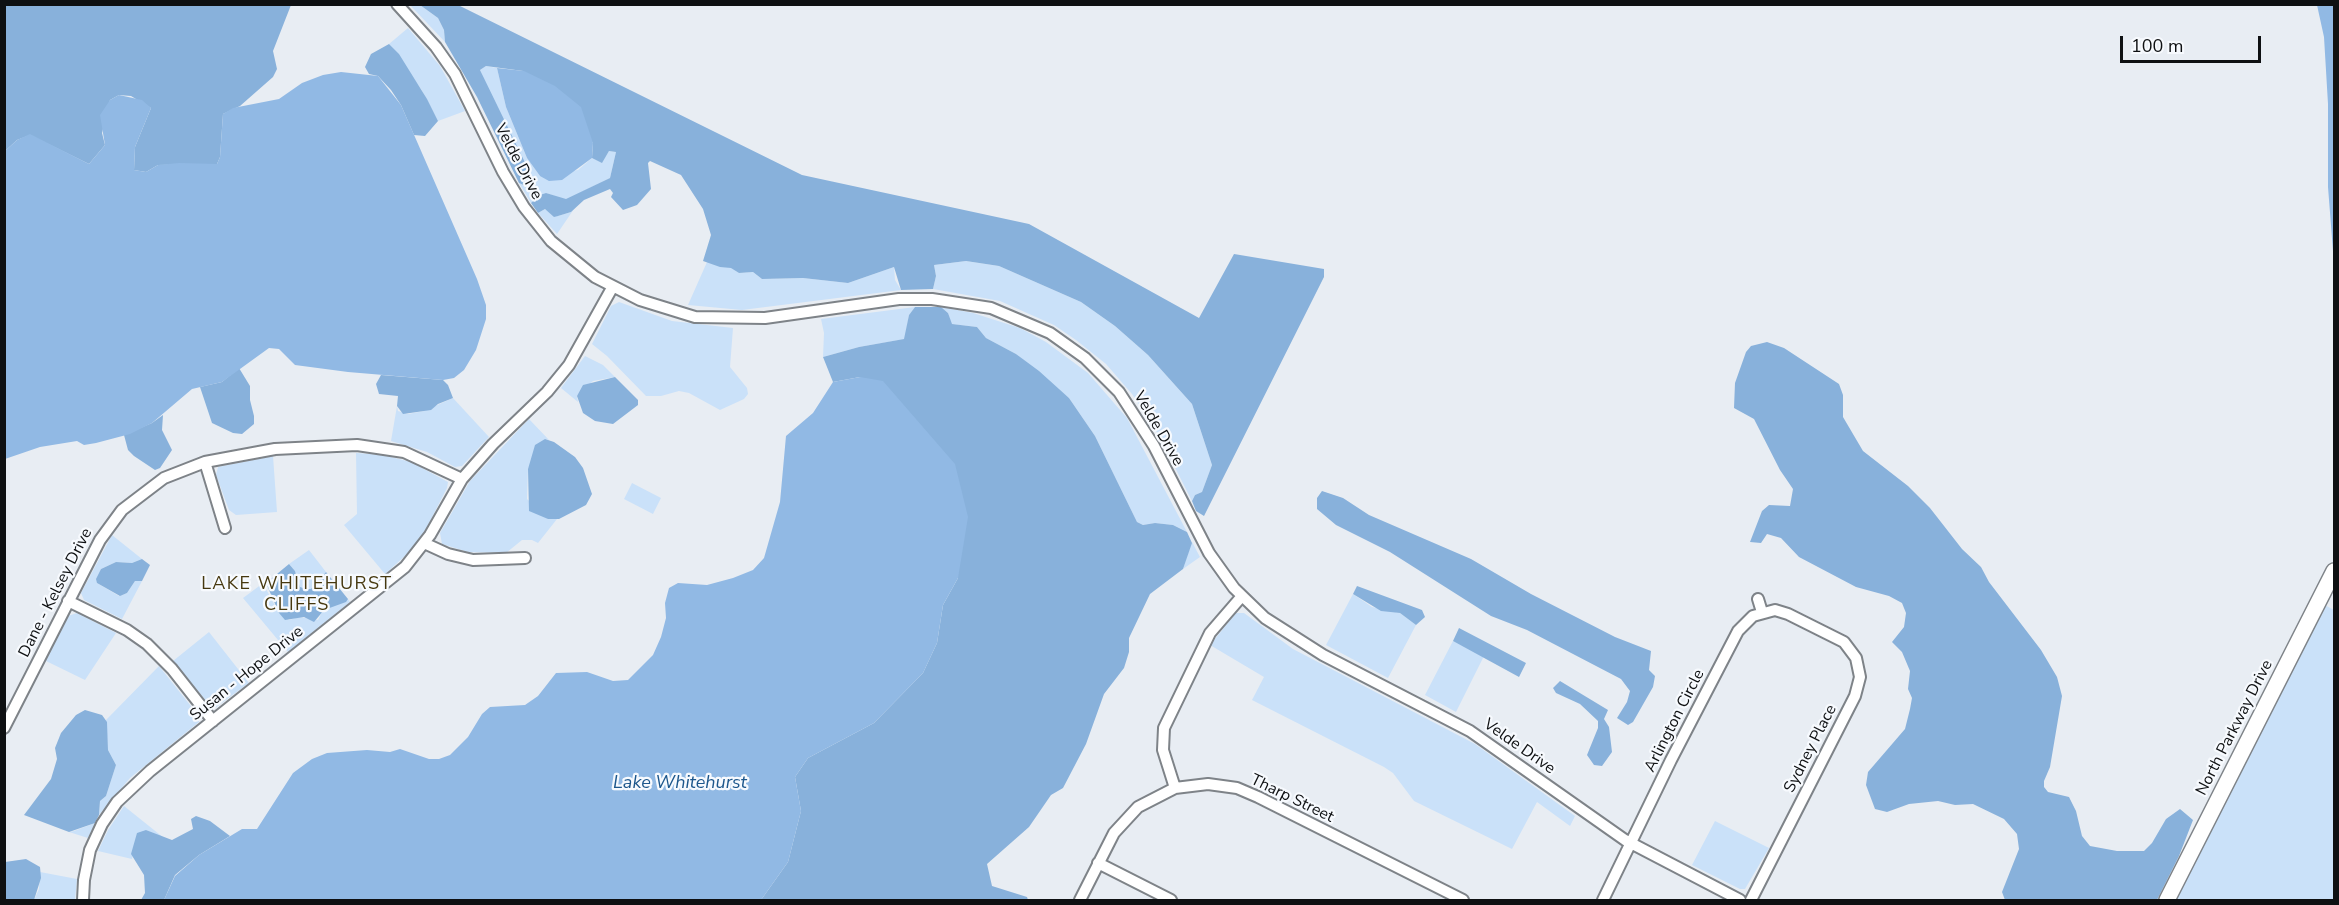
<!DOCTYPE html>
<style>
body{margin:0}
#map{position:relative;width:2339px;height:905px;overflow:hidden;background:#e8edf3;font-family:"Nunito Sans",sans-serif}
canvas{display:block}
.frame{position:absolute;inset:0;border:6px solid #0e1012;pointer-events:none}
.scale{position:absolute;left:2120px;top:36px;width:141px;height:27px;box-sizing:border-box;border:3px solid #0e1012;border-top:0;padding-left:8px;font-size:18px;line-height:21px;white-space:nowrap;color:#0e1012;-webkit-text-stroke:4px #f7fafe;paint-order:stroke}
</style>
<div id="map">
<canvas width="2339" height="905"></canvas>
<div class="frame"></div>
<div class="scale">100 m</div>
</div>
<script>
const context = document.querySelector('canvas').getContext('2d');
context.lineJoin = 'round';
function fill(path, color) { context.fillStyle = color; context.fill(path, 'evenodd'); }
const toPath = rows => new Path2D(rows.map(r => 'M' + r).join(''));
function trace(path, color, width, dash) { context.strokeStyle = color; context.lineWidth = width; context.lineCap = dash ? 'butt' : 'round'; context.setLineDash(dash || []); context.stroke(path); }
function drawText(font, color, halo, rows, align = 'center') {
  context.font = font + ' "Nunito Sans",sans-serif'; context.lineWidth = 4.5; context.setLineDash([]); context.textBaseline = 'middle'; context.strokeStyle = halo; context.fillStyle = color; for (const [text, x, y, turn = 0] of rows) {
    context.save(); context.translate(x, y); context.rotate((+turn || 0) * Math.PI / 180); context.textAlign = isNaN(turn) ? turn : align; if (halo) context.strokeText(text, 0, 0); context.fillText(text, 0, 0); context.restore();
  }
}
fill(toPath([
 [410,5,420,5,438,18,444,30,445,42],
 [408,28,440,66,465,111,438,121,421,89,389,44],
 [486,66,497,68,506,107,527,158,540,176,578,170,592,158,602,162,609,151,616,152,610,178,566,200,546,193,531,203,519,183,526,186,480,70],
 [576,206,557,234,538,213,545,209,558,216,571,212],
 [966,261,999,266,1081,302,1115,326,1148,355,1192,404,1212,465,1202,492,1195,495,1192,501,1158,434,1132,394,1106,364,1076,340,1054,325,1000,301,933,289,936,276,934,265],
 [707,262,732,268,739,273,753,272,762,279,803,278,848,283,894,267,895,280,901,290,742,310,688,305],
 [619,302,672,321,733,328,730,367,747,388,748,394,744,399,720,410,689,393,679,391,661,396,646,396,607,356,592,344,611,306],
 [915,307,909,315,905,339,859,347,823,357,824,333,821,319],
 [941,307,973,313,1020,328,1046,342,1088,373,1127,418,1187,532,1173,525,1155,523,1143,525,1137,522,1095,436,1069,398,1016,354,986,338,977,327,951,324,948,313],
 [585,356,603,365,615,377,593,381,577,396,578,402,561,388],
 [453,398,489,437,462,466,455,467,427,452,391,441,397,406,398,411,408,414,424,411],
 [529,419,549,440,545,439,528,469,527,499,548,519,557,519,538,543,532,540,522,540,506,553,468,552,442,544,440,533,470,481],
 [356,453,383,455,411,462,448,482,447,488,425,531,406,555,385,574,344,525,357,514],
 [273,456,277,512,236,515,229,510,216,475,218,467],
 [632,483,661,498,653,514,624,499],
 [112,535,142,559,132,563,116,562,101,569,97,583,119,596,127,593,135,581,142,581,122,619,84,600,81,593],
 [1192,542,1200,557,1183,569,1187,556],
 [309,550,326,572,311,589,300,588,295,571,289,564],
 [266,581,266,589,279,613,289,620,299,617,318,620,323,610,348,599,350,602,288,652,243,598],
 [1353,594,1372,607,1400,613,1416,625,1388,678,1326,645],
 [2319,602,2334,610,2334,900,2168,900],
 [77,613,116,633,85,680,46,661,68,616],
 [1236,613,1244,613,1293,649,1475,744,1575,816,1570,826,1537,802,1512,849,1414,801,1393,773,1384,767,1252,700,1264,677,1210,645],
 [209,632,249,683,215,708,208,703,173,661],
 [1453,641,1484,656,1456,712,1425,695],
 [159,666,198,715,199,722,130,778,99,815,100,801,106,796,116,765,108,750,106,720],
 [124,806,164,838,146,830,135,846,132,859,98,851,108,830],
 [1715,821,1769,848,1745,889,1740,889,1692,865],
 [95,823,88,838,69,832,74,831],
 [40,872,77,879,75,900,34,900,39,889]
]), '#cae1f9');
fill(toPath([
 [5,5,291,5,273,51,277,69,273,77,240,106,223,114,220,157,217,164,158,165,146,172,134,170,135,147,151,108,131,96,119,95,110,100,102,133,105,145,89,164,30,135,17,140,5,151],
 [420,5,458,5,802,175,1029,224,1199,318,1234,254,1324,269,1324,277,1204,516,1196,511,1192,501,1195,495,1202,492,1212,465,1192,404,1148,355,1115,326,1081,302,999,266,966,261,934,265,936,276,933,289,901,290,894,267,848,283,803,278,762,279,753,272,739,273,731,268,720,267,703,261,711,235,703,209,681,175,650,161,648,163,651,189,637,205,623,210,611,197,613,193,610,189,584,200,571,212,558,216,554,217,545,209,538,213,531,203,540,195,546,193,566,199,610,178,616,152,609,151,602,163,592,158,593,143,523,71,486,66,480,70,533,179,533,185,526,186,519,183,477,97,445,42,444,30,438,18],
 [389,44,399,54,427,99,438,121,425,136,414,135,401,105,391,90,378,76,369,74,365,67,371,54],
 [915,307,941,307,948,313,952,324,977,327,986,338,1016,354,1039,371,1069,398,1095,436,1137,522,1143,525,1155,523,1173,525,1187,532,1192,543,1183,569,1150,594,1129,638,1129,652,1124,668,1104,694,1086,744,1063,788,1051,795,1029,827,987,864,992,886,1027,897,1028,900,761,900,788,862,801,811,795,777,808,758,874,723,923,673,937,643,943,605,958,578,860,377,833,382,823,357,859,347,904,339,909,315],
 [1767,342,1784,348,1839,384,1843,395,1843,417,1863,451,1908,486,1930,508,1962,549,1981,567,1989,582,2041,650,2057,677,2062,696,2050,767,2044,781,2044,787,2048,792,2069,797,2076,811,2082,836,2090,846,2117,851,2144,851,2152,843,2166,819,2180,809,2193,820,2179,856,2157,900,2005,900,2002,892,2019,849,2017,834,2004,819,1973,804,1955,805,1938,801,1909,804,1887,812,1875,809,1866,785,1868,772,1905,729,1910,709,1912,698,1908,689,1910,671,1902,652,1892,642,1904,627,1906,613,1902,603,1889,596,1856,587,1799,557,1781,538,1767,534,1761,543,1750,542,1762,511,1769,505,1790,506,1793,489,1780,470,1754,419,1734,408,1735,383,1746,352,1751,346],
 [239,368,250,386,250,400,254,416,254,424,242,434,233,433,212,423,200,387,222,382],
 [381,375,443,380,448,385,453,398,438,404,431,410,403,414,397,406,398,396,379,394,376,384],
 [615,377,638,400,638,405,613,424,595,421,583,413,577,396,583,385],
 [163,415,162,430,172,450,160,468,155,470,134,456,128,450,124,435,152,423],
 [545,439,554,442,575,457,583,468,592,494,586,505,559,519,548,519,529,511,528,469,535,445],
 [1322,491,1343,498,1369,515,1471,559,1531,594,1615,637,1651,651,1649,670,1655,676,1653,687,1633,722,1628,725,1617,718,1627,702,1630,691,1621,679,1527,630,1491,616,1390,552,1336,525,1317,509,1317,498],
 [142,559,150,565,142,581,135,581,127,593,120,596,97,583,96,579,101,569,116,562,132,563],
 [289,564,295,571,300,587,306,589,311,589,326,572,348,599,346,602,324,610,314,622,304,617,285,620,279,613,266,583],
 [1357,586,1422,610,1425,617,1416,625,1400,613,1381,611,1353,594],
 [1459,628,1526,663,1519,677,1453,641],
 [1560,681,1608,710,1604,719,1609,727,1612,752,1602,766,1594,765,1587,755,1598,728,1598,721,1580,704,1556,693,1553,688],
 [85,710,102,715,107,722,108,750,116,765,106,796,100,801,99,815,95,823,69,832,24,815,51,779,57,759,55,748,61,733,76,715],
 [196,816,210,821,230,836,199,855,175,875,164,900,141,900,145,893,144,875,131,854,137,833,146,830,172,840,193,829,191,819],
 [26,859,40,867,41,878,34,900,5,900,5,862]
]), '#88b1db');
fill(toPath([
 [2317,5,2334,5,2334,264,2328,187,2328,104,2324,37],
 [497,68,524,71,555,86,581,107,593,143,592,158,562,180,549,181,540,176,527,158,506,107],
 [341,72,378,76,401,105,477,279,486,305,486,319,476,350,464,370,454,378,443,380,348,372,295,365,279,349,269,348,222,382,192,389,152,423,130,434,96,443,84,445,77,441,40,447,5,459,5,151,17,140,30,134,89,164,105,145,100,115,110,100,119,95,142,100,151,108,135,147,134,170,146,172,158,165,179,163,217,164,220,157,223,114,233,108,279,99,302,83,323,75],
 [860,377,883,381,955,464,968,517,958,578,943,605,937,643,923,673,874,723,808,758,795,777,801,811,788,862,761,900,164,900,175,876,199,855,242,829,257,829,293,773,312,759,327,753,367,750,390,752,400,749,429,759,439,759,450,755,468,737,482,714,490,707,525,705,538,696,556,673,587,672,613,681,628,680,653,655,661,637,666,618,665,603,669,588,678,583,707,585,733,578,753,570,764,558,780,502,786,436,813,413,833,382]
]), '#91b9e4');
const street = toPath([
 [397,4,436,47,455,74,503,172,524,207,551,241,595,277,640,300,695,317,765,318,899,299,932,299,991,308,1050,333,1085,358,1119,392,1154,446,1209,553,1234,588,1265,618,1323,655,1470,731,1625,840,1740,900],
 [205,462,225,528],
 [424,543,448,554,473,560,525,558],
 [1758,599,1762,612],
 [68,601,127,630,147,644,172,669,213,721],
 [4,728,100,540,122,510,164,478,205,462,275,449,357,445,404,452,462,479],
 [1175,788,1163,750,1164,728,1210,633,1242,596],
 [1098,863,1171,900],
 [83,900,84,880,90,850,102,824,117,802,150,771,405,567,430,535,462,479,493,444,547,392,569,365,612,288],
 [1080,900,1114,833,1138,807,1175,788,1208,784,1237,788,1258,797,1463,900],
 [1603,900,1671,760,1738,631,1753,616,1775,610,1788,614,1844,642,1856,658,1860,677,1855,696,1751,900]
]);
const secondary = toPath([
 [2167,900,2334,571]
]);
trace(street, '#7e8388', 14);
trace(secondary, '#7e8388', 18);
trace(street, '#fff', 10);
trace(secondary, '#fff', 15);
drawText('16px', '#0e1012', '#f7fafe', [
 ["Velde Drive",518,162,62],
 ["Velde Drive",1158,429,60],
 ["Dane - Kelsey Drive",56,593,-63],
 ["Susan - Hope Drive",247,674,-39],
 ["Arlington Circle",1675,721,-63],
 ["North Parkway Drive",2235,728,-63],
 ["Velde Drive",1519,747,35],
 ["Sydney Place",1811,749,-63],
 ["Tharp Street",1292,799,26]
]);
context.letterSpacing = '1.5px';
drawText('18px', '#46380f', '#f7fafe', [
 ["LAKE WHITEHURST",297,585],
 ["CLIFFS",297,606]
]);
context.letterSpacing = '0px';
drawText('italic 18px', '#1d578c', '#f7fafe', [
 ["Lake Whitehurst",680,784]
]);
</script>
